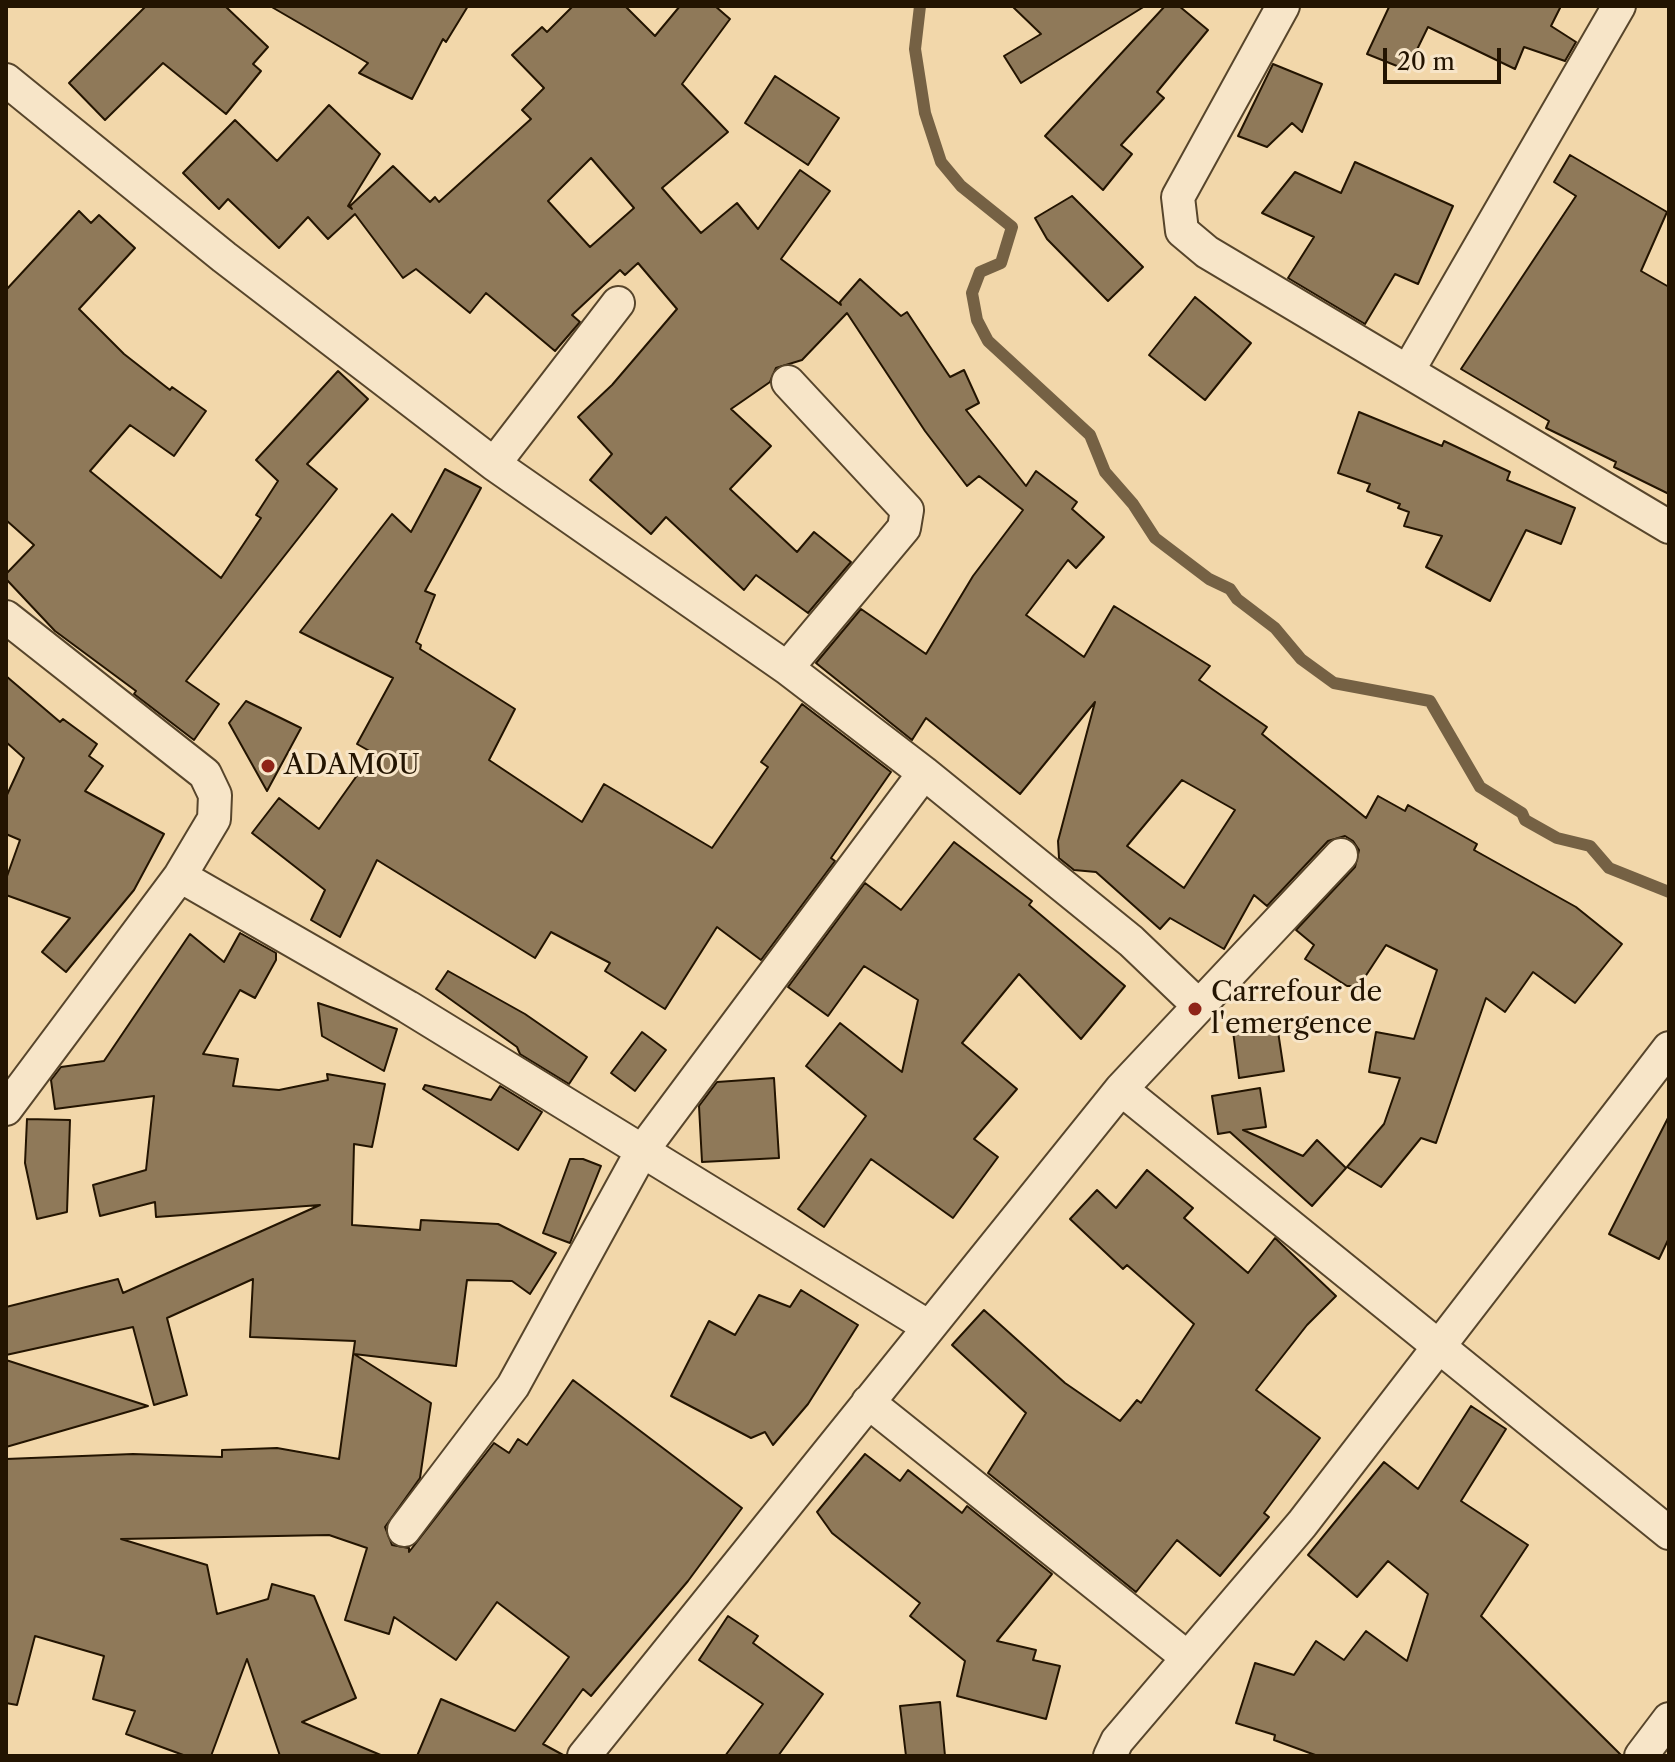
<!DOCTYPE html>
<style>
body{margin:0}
#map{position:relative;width:1675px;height:1762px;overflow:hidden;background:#f2d7aa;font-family:"Libre Caslon Text",serif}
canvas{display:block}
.frame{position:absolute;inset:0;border:8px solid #231401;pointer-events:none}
.scale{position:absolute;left:1383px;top:48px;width:118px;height:36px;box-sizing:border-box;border:4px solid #231401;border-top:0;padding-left:10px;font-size:24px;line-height:28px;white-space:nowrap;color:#231401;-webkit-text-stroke:6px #f7e5c8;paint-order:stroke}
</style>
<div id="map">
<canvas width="1675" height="1762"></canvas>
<div class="frame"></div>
<div class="scale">20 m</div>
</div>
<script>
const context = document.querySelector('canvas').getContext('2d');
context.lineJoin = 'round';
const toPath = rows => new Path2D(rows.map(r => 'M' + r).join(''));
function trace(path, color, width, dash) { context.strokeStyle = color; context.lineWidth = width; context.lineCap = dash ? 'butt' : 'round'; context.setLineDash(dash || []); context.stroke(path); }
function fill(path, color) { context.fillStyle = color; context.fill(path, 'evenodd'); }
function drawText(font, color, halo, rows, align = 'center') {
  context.font = font + ' "Libre Caslon Text",serif'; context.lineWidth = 6; context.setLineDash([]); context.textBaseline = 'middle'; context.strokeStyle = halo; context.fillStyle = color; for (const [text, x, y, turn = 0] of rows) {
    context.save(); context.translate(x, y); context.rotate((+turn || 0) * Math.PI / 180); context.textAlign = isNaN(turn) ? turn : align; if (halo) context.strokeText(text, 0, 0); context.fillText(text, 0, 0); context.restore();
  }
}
trace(toPath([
 [920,6,915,49,925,113,941,162,961,186,1012,227,1001,263,980,272,972,293,977,320,988,341,1090,435,1105,472,1133,504,1155,538,1209,579,1230,589,1237,599,1275,628,1301,659,1334,683,1430,701,1480,787,1522,813,1525,820,1557,838,1590,846,1609,868,1669,892]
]), '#756144', 12);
const building = toPath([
 [146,6,225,6,268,47,253,64,261,71,226,114,163,63,105,120,69,83,146,6],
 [270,6,468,6,446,42,443,39,412,99,359,73,368,63,270,6],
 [573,6,625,6,655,36,680,6,715,6,730,19,682,84,728,132,662,188,701,233,737,203,758,229,800,170,830,191,781,259,841,305,840,302,860,279,901,316,907,312,950,377,964,370,979,403,966,410,1026,486,1036,471,1077,502,1072,509,1104,537,1076,568,1068,560,1026,615,1084,657,1114,606,1210,666,1199,680,1267,727,1262,734,1366,818,1378,796,1405,811,1408,805,1477,844,1474,850,1576,907,1622,944,1575,1003,1533,972,1505,1012,1486,998,1436,1143,1421,1138,1381,1187,1347,1167,1384,1124,1400,1078,1369,1072,1376,1032,1414,1039,1437,970,1386,945,1359,986,1347,986,1305,959,1314,945,1296,930,1355,867,1359,850,1353,841,1345,836,1328,841,1267,906,1254,895,1224,949,1170,918,1160,929,1096,872,1074,870,1059,858,1058,841,1095,702,1020,794,926,718,912,740,816,663,861,609,926,654,973,576,1023,510,979,476,967,486,925,431,847,313,802,360,776,368,770,382,731,409,771,446,730,489,797,552,814,532,851,562,808,613,756,575,744,590,666,517,651,534,590,480,612,454,578,417,612,385,677,309,638,263,625,275,620,270,572,315,580,322,555,351,486,293,470,313,416,269,403,278,355,214,328,239,308,217,279,248,228,199,219,209,183,173,235,120,277,161,329,105,380,154,348,206,352,209,350,206,393,166,430,202,435,197,439,202,531,119,522,110,544,88,512,55,542,27,547,32,573,6],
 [591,158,634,208,590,247,548,201,591,158],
 [1182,780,1235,810,1184,888,1127,846,1182,780],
 [1012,6,1145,6,1021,83,1004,56,1041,34,1012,6],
 [1165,6,1179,6,1208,30,1157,92,1164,98,1121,145,1132,154,1103,190,1045,136,1165,6],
 [1386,6,1561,6,1551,26,1576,42,1565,61,1524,47,1515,69,1428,27,1407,70,1367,54,1389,7,1386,6],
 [1273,64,1322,84,1302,132,1292,123,1267,147,1238,136,1273,64],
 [775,76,839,118,808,165,745,123,775,76],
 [1570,155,1667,212,1641,271,1669,287,1669,494,1614,467,1616,462,1546,428,1549,421,1461,369,1576,196,1554,182,1570,155],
 [1355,162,1453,206,1418,284,1395,274,1365,324,1288,278,1314,237,1262,213,1295,172,1341,193,1355,162],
 [1072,196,1143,267,1108,301,1047,239,1035,218,1072,196],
 [79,211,91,223,99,215,135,248,79,309,124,354,170,390,172,387,206,411,174,456,130,425,90,471,221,578,261,518,256,515,278,481,256,460,338,371,368,399,307,464,337,489,186,681,219,704,194,740,134,694,136,691,55,631,6,579,6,574,34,545,6,520,6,290,79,211],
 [1195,297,1251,343,1205,400,1149,355,1195,297],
 [1359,412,1442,446,1444,441,1510,472,1507,480,1575,508,1561,544,1526,530,1490,601,1426,567,1442,536,1404,526,1409,512,1398,508,1400,504,1367,491,1370,484,1338,473,1359,412],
 [445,469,481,488,425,591,435,595,416,642,421,645,420,649,515,709,489,760,582,822,604,784,712,848,768,767,761,762,802,704,891,772,831,858,835,861,761,960,717,927,665,1009,605,971,610,963,551,932,535,958,377,860,340,937,311,920,325,890,252,833,279,798,319,829,373,753,357,744,393,678,300,632,392,514,411,532,445,469],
 [6,676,60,722,63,719,97,744,89,756,103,766,85,791,164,834,134,890,66,972,42,952,70,918,6,895,6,879,20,840,6,834,6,797,24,758,6,742,6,676],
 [246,701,301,728,267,791,229,723,246,701],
 [954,842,1032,901,1029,905,1125,986,1081,1039,1019,974,962,1043,1017,1089,974,1139,998,1157,953,1218,871,1159,824,1227,798,1209,866,1116,806,1066,840,1023,902,1072,918,1000,864,966,828,1016,788,987,865,883,901,910,954,842],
 [240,933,276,953,276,960,255,998,240,990,203,1054,238,1059,233,1086,279,1090,328,1080,327,1074,385,1084,372,1147,354,1144,352,1225,420,1230,421,1220,498,1224,556,1253,530,1294,512,1281,467,1280,456,1366,354,1354,431,1403,420,1478,385,1527,392,1545,409,1548,409,1552,494,1443,509,1453,518,1439,527,1445,573,1380,742,1508,688,1581,591,1696,583,1689,543,1744,565,1756,417,1756,441,1699,515,1731,569,1657,497,1602,456,1660,394,1617,389,1634,345,1620,367,1548,329,1535,121,1539,207,1565,217,1614,268,1599,272,1584,314,1596,356,1698,302,1722,383,1756,280,1756,247,1659,211,1756,186,1756,126,1734,135,1711,93,1699,104,1656,35,1636,17,1705,6,1703,6,1459,133,1454,222,1457,222,1450,277,1448,339,1459,355,1341,250,1337,253,1279,167,1318,187,1395,154,1405,133,1327,6,1355,6,1307,118,1279,123,1293,320,1205,156,1217,155,1202,100,1216,93,1185,146,1170,154,1096,55,1109,51,1080,61,1067,104,1061,190,934,224,962,240,933],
 [448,971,525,1014,587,1057,569,1084,520,1054,517,1047,436,989,448,971],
 [318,1003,397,1029,384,1071,322,1036,318,1003],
 [1277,1025,1284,1071,1239,1078,1233,1031,1277,1025],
 [642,1032,666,1050,635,1091,611,1073,642,1032],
 [774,1078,779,1158,702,1162,699,1106,717,1082,774,1078],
 [425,1085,491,1100,500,1086,542,1112,518,1150,423,1089,425,1085],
 [1260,1088,1266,1127,1243,1130,1303,1156,1317,1140,1346,1168,1312,1206,1230,1132,1218,1134,1212,1096,1260,1088],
 [1669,1116,1669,1238,1659,1259,1609,1234,1669,1116],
 [27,1119,70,1120,67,1212,37,1219,25,1163,27,1119],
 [570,1159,583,1159,601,1166,570,1243,543,1233,570,1159],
 [1147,1170,1193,1208,1184,1218,1248,1273,1275,1238,1336,1296,1307,1325,1256,1390,1320,1438,1264,1513,1269,1517,1220,1576,1177,1540,1136,1592,988,1473,1026,1413,952,1345,984,1310,1065,1383,1120,1421,1137,1400,1141,1403,1194,1324,1127,1265,1123,1269,1070,1219,1097,1190,1116,1208,1147,1170],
 [801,1290,858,1325,808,1404,773,1445,765,1432,751,1438,671,1396,709,1321,735,1335,759,1295,790,1307,801,1290],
 [6,1360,148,1406,6,1447,6,1360],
 [1471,1406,1506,1429,1461,1501,1528,1545,1481,1616,1622,1756,1318,1756,1274,1740,1275,1735,1236,1723,1255,1663,1294,1675,1316,1641,1344,1660,1366,1631,1407,1661,1428,1594,1388,1561,1357,1597,1308,1555,1384,1462,1418,1489,1471,1406],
 [865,1454,900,1481,908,1470,962,1513,967,1506,1052,1574,997,1641,1036,1650,1033,1660,1060,1666,1046,1719,957,1696,965,1661,910,1616,920,1603,832,1533,817,1512,865,1454],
 [728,1616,758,1636,753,1643,823,1694,778,1756,725,1756,763,1704,699,1660,728,1616],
 [940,1702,945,1756,906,1756,900,1706,940,1702]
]);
fill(building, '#8f7959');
trace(building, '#231401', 2);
const street = toPath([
 [1283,6,1178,197,1182,231,1207,252,1669,527],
 [6,80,224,257,494,464,787,668,924,773,1131,941,1199,1006,1121,1089,584,1756],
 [1408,371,1619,6],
 [494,464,618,303],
 [6,617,205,774,215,795,214,819,180,876,6,1109],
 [787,668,904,528,907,510,788,382],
 [180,876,408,1007,929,1327],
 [1199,1006,1341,855],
 [1121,1089,1669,1533],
 [868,1402,1188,1658],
 [404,1530,513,1386,642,1151,924,773],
 [1110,1756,1117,1741,1302,1524,1669,1048],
 [1641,1756,1669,1719]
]);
trace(street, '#57452b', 36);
trace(street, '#f7e5c8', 32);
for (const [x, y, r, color] of [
 [268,766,8,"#8f2418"],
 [1195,1009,8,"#8f2418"]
]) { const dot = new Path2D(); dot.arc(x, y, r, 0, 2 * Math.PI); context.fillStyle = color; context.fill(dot); trace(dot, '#f7e5c8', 3); }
drawText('28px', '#231401', '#f7e5c8', [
 ["ADAMOU",284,766],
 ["Carrefour de",1211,993],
 ["l'emergence",1211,1025]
], 'left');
</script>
